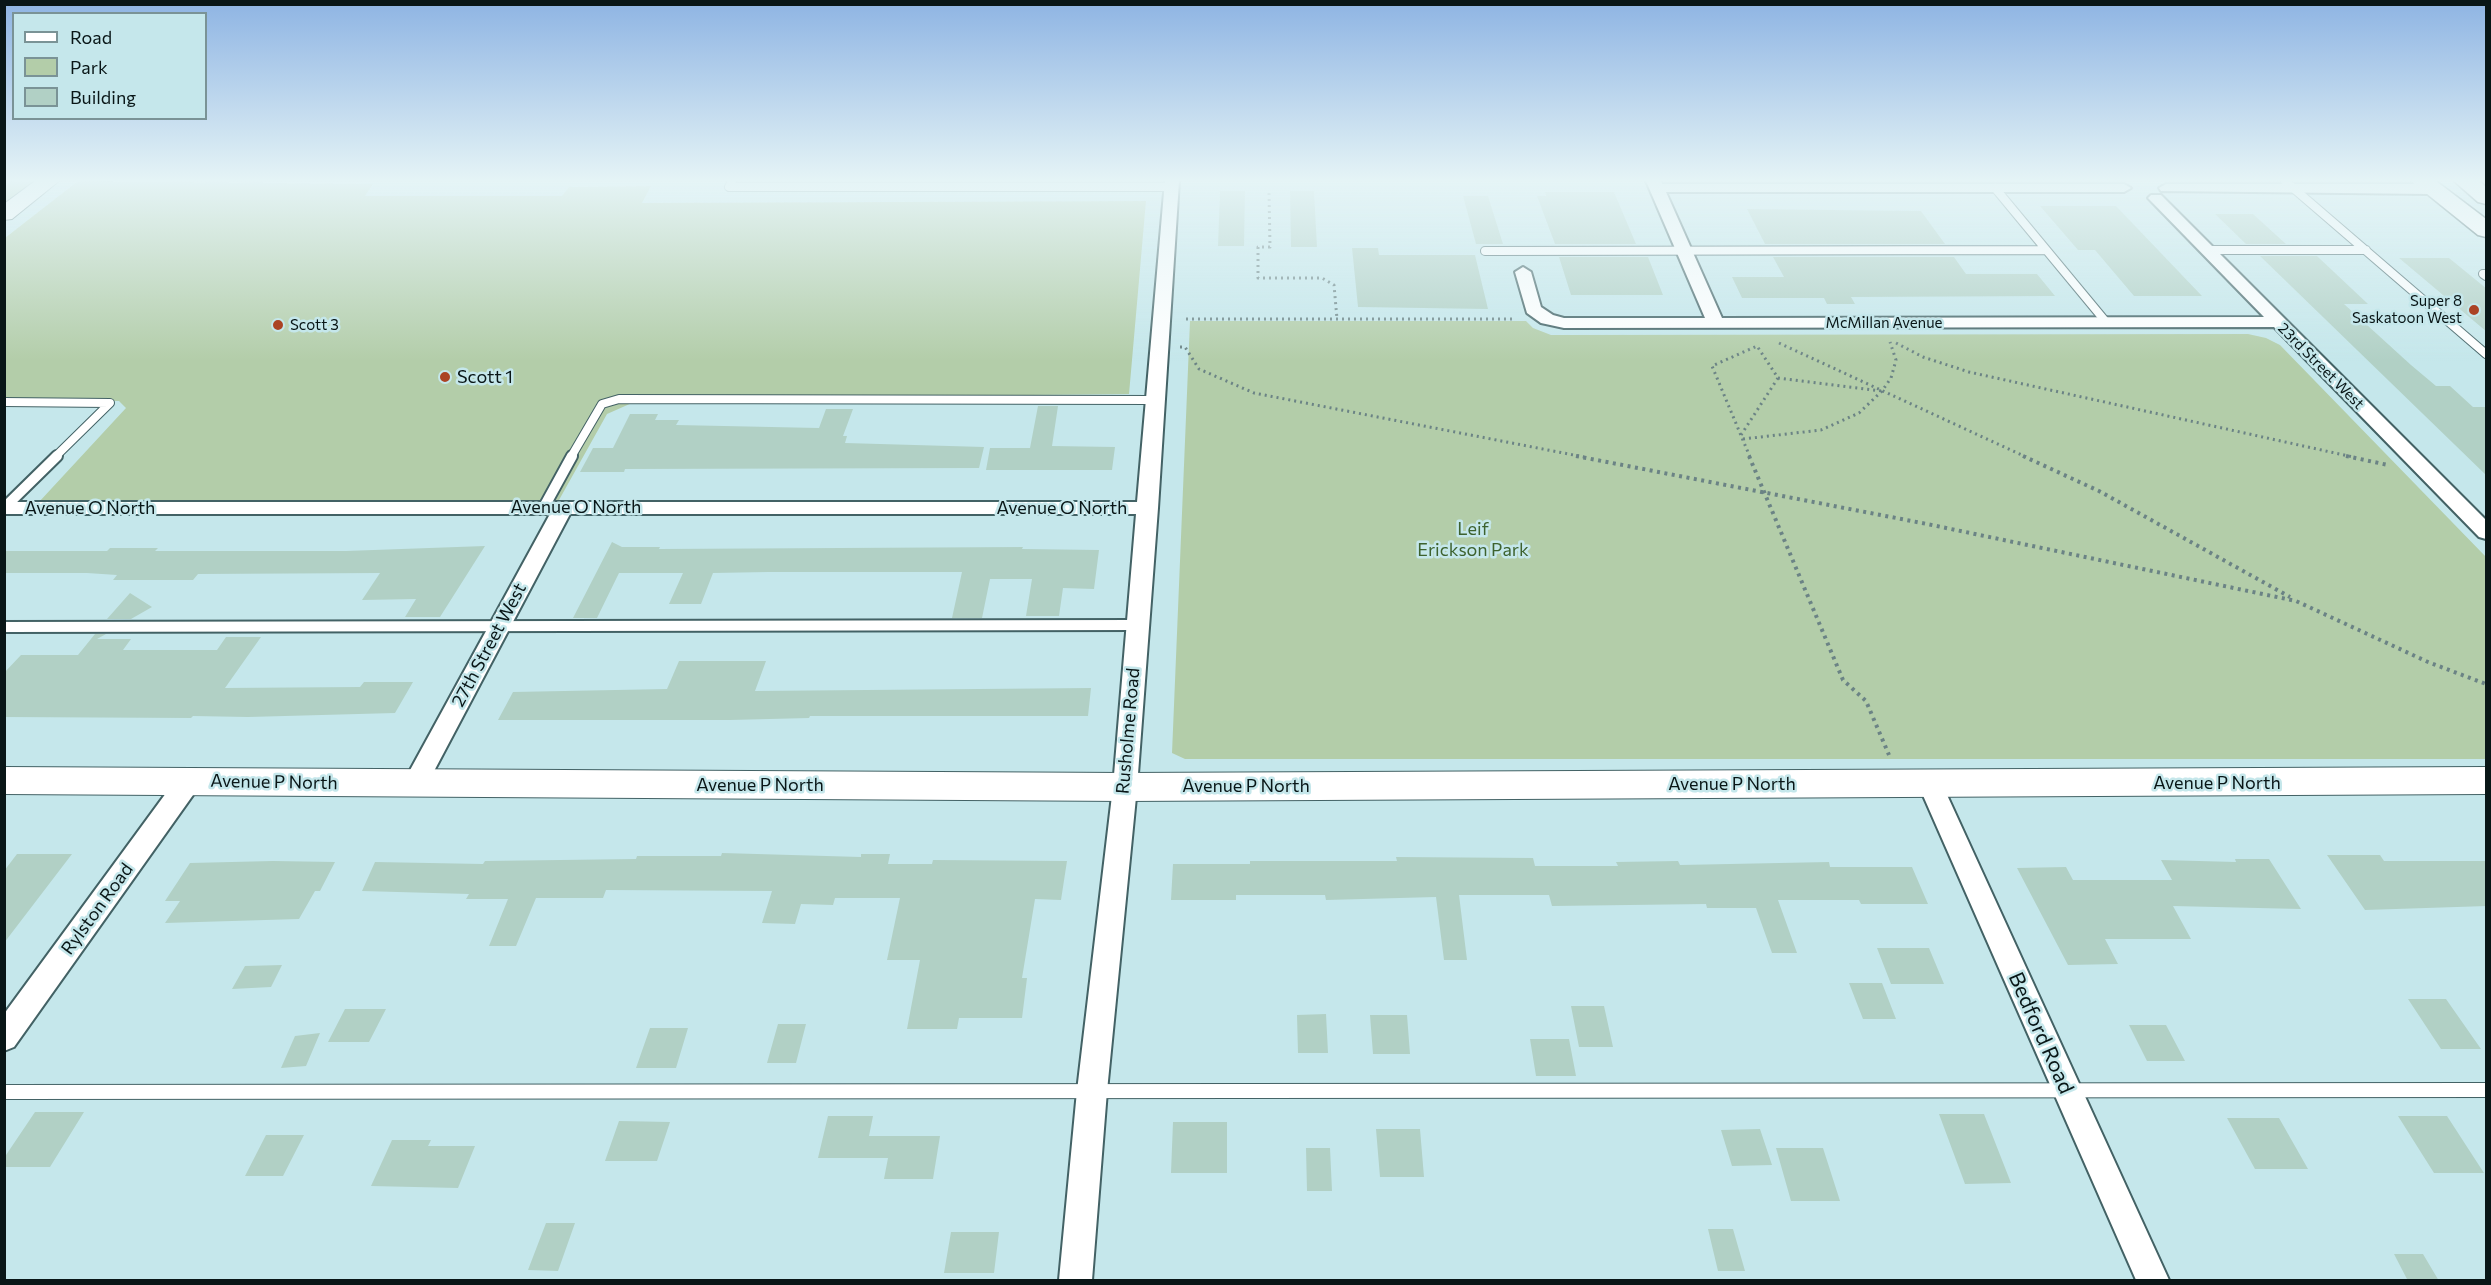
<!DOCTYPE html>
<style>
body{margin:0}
#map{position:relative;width:2491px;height:1285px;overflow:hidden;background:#c5e7eb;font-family:Commissioner,sans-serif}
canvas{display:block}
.frame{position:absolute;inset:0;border:6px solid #091617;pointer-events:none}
.legend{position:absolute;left:12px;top:12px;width:195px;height:108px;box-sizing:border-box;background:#c5e7eb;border:2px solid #7a9396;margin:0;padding:8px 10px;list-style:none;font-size:18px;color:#091617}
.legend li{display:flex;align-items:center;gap:12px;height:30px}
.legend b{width:30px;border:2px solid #7a9396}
</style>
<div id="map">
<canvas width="2491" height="1285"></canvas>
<div class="frame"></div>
<ul class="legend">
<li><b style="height:8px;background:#fff"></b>Road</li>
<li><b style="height:16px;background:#b3cda9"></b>Park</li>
<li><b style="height:16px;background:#b1d0c5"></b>Building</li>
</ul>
</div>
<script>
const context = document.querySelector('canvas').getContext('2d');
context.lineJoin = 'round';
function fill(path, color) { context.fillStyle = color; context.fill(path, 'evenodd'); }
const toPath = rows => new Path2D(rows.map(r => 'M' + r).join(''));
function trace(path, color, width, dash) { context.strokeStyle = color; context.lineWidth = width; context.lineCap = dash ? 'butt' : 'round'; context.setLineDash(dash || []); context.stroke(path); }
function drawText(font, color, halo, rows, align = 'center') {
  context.font = font + ' Commissioner,sans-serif'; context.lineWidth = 5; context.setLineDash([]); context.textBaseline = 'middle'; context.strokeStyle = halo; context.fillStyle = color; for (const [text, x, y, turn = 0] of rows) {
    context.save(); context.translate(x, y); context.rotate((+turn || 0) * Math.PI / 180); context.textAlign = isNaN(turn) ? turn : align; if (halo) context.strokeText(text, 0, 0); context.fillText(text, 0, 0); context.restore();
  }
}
fill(toPath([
 [12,181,41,181,5,209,5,186],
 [78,181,373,184,365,196,562,196,569,187,651,186,642,203,1146,201,1129,394,641,399,607,414,559,500,39,502,126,408,119,401,5,400,5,238],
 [1190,321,1526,321,1533,328,1551,335,2248,334,2266,338,2280,345,2486,557,2486,759,1185,759,1172,753]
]), '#b3cda9');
fill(toPath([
 [1220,191,1245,191,1244,246,1218,246],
 [1290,191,1314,191,1317,247,1291,247],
 [1545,192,1614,192,1636,244,1555,244,1537,196,1546,196],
 [1463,196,1488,196,1503,244,1476,244],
 [2040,206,2116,206,2202,296,2134,296,2095,250,2078,250],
 [1747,209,1921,211,1945,244,1765,244],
 [2215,214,2253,214,2286,244,2246,244],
 [1352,248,1378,248,1379,255,1475,255,1488,309,1358,307],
 [2260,256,2317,256,2368,304,2344,304,2411,365,2436,386,2450,386,2473,407,2487,407,2487,476],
 [1559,257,1648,257,1663,295,1571,295],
 [1773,257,1954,257,1966,274,2037,274,2055,296,1851,297,1855,304,1827,304,1824,298,1742,298,1732,277,1784,277],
 [2399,258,2449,258,2487,289,2487,332],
 [1038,406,1058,406,1052,446,1115,447,1112,470,986,470,990,448,1030,448],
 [826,409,853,409,843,436,847,436,845,443,984,447,979,468,625,469,624,472,580,472,593,448,613,448,630,414,658,414,655,420,679,420,676,425,819,428],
 [612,542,622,547,660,547,659,549,1023,547,1022,549,1099,550,1094,589,1063,588,1059,616,1026,616,1032,579,990,579,982,618,952,618,962,572,768,572,713,573,701,604,669,604,683,573,619,573,597,618,573,618],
 [485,546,440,617,405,617,416,599,362,600,380,573,198,574,193,580,113,580,117,575,87,573,4,573,4,551,107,551,110,548,158,548,155,551,346,551],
 [130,593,152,607,131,619,107,619],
 [95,634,106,634,97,639,131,639,123,650,217,650,226,637,261,637,225,688,360,687,364,682,413,682,395,713,248,717,193,716,191,718,4,717,4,673,21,655,78,655],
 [679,661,766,661,755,691,1091,688,1088,716,810,716,809,718,730,720,498,720,513,692,667,689],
 [722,853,861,857,861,854,890,854,888,864,932,864,933,860,1067,861,1061,900,1035,899,1022,978,1027,978,1022,1018,959,1018,957,1029,907,1029,920,960,887,960,900,898,835,898,833,905,801,904,795,924,762,923,772,891,606,890,603,898,536,898,516,946,489,946,508,899,466,899,469,894,362,891,375,862,483,864,485,861,636,859,637,856,721,856],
 [17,854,72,854,4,943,4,871],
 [2327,855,2380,855,2384,861,2487,861,2487,906,2365,910],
 [1396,857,1533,858,1535,866,1618,866,1616,862,1678,861,1680,865,1829,862,1830,867,1912,867,1928,904,1861,904,1859,900,1778,900,1797,953,1772,953,1756,908,1707,908,1706,904,1552,906,1549,895,1459,895,1467,960,1444,960,1436,897,1326,900,1325,895,1236,895,1236,900,1171,900,1173,864,1250,864,1250,861,1397,861],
 [2235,859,2269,859,2301,909,2173,906,2191,939,2105,939,2118,964,2068,965,2017,868,2066,867,2073,880,2172,880,2161,860,2236,862],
 [273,861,335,862,320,891,315,891,299,919,165,923,180,901,165,901,190,863],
 [1877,948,1929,948,1944,984,1891,984],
 [282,965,271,987,232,989,245,966],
 [1849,983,1882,983,1896,1019,1863,1019],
 [2408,999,2446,999,2481,1049,2441,1049],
 [1571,1006,1604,1006,1613,1047,1579,1047],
 [345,1009,386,1009,369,1042,328,1042],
 [1326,1014,1328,1053,1298,1053,1297,1015],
 [1370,1015,1407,1015,1410,1054,1373,1054],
 [778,1024,806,1024,796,1063,767,1063],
 [2129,1025,2166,1025,2185,1061,2147,1061],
 [650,1028,688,1028,676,1068,636,1068],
 [320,1033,306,1066,281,1068,295,1036],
 [1530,1039,1569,1039,1576,1076,1536,1076],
 [35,1112,84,1112,50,1167,4,1167,4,1158],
 [1939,1114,1984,1114,2011,1183,1965,1184],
 [828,1116,873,1116,869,1136,940,1136,933,1179,884,1179,888,1158,818,1158],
 [2398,1116,2447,1116,2484,1173,2434,1173],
 [2227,1118,2279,1118,2308,1169,2255,1169],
 [619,1121,670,1122,657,1161,605,1161],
 [1173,1122,1227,1122,1227,1173,1171,1173],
 [1376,1129,1420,1129,1424,1177,1380,1177],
 [1760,1129,1772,1165,1732,1166,1721,1130],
 [266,1135,304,1135,283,1176,245,1176],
 [392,1140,431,1140,428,1146,475,1146,458,1188,371,1186],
 [1306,1148,1330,1148,1332,1191,1307,1191],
 [1776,1148,1823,1148,1840,1201,1791,1201],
 [546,1223,575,1223,558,1271,528,1270],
 [1708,1229,1733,1229,1745,1271,1718,1271],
 [951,1232,999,1232,994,1273,944,1273],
 [2394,1254,2423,1254,2439,1281,2408,1281]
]), '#b1d0c5');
const laneFar2 = toPath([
 [732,181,729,187,1172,187],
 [2285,181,2486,354],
 [1995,188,2106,322],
 [2207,250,2366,250],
 [1485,251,2046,250],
 [2486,274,2483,274,2486,276],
 [4,402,110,403,55,457],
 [571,457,602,404,619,399,1156,400]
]);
const laneFar1 = toPath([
 [544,507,572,456],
 [4,508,57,456],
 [4,627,1137,625]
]);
const lane = toPath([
 [4,1092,2486,1090]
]);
const street = toPath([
 [1165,181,1179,181,1158,508,1137,787,1107,1091,1092,1280,1059,1280,1077,1091,1113,787,1136,514,570,514,424,790,415,793,406,790,403,783,550,514,4,514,4,502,1137,502,1165,181],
 [1646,181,1661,181,1662,184,2124,184,2131,188,2124,192,1666,192,1722,318,2264,317,2148,198,2151,195,2161,195,2486,520,2486,539,2479,537,2274,327,1564,328,1541,323,1527,313,1515,272,1523,267,1531,272,1541,307,1553,315,1564,318,1705,318,1646,181],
 [2166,184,2432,184,2440,189,2432,194,2161,191,2159,188,2166,184],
 [189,771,198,774,201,781,198,788,14,1047,4,1051,4,1014,180,774,189,771],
 [1930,774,1939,777,1942,784,2169,1280,2136,1280,1918,784,1921,777,1930,774]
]);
const secondary = toPath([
 [35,181,59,181,12,219,4,220,4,204,35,181],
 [4,767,1125,773,2486,767,2486,794,1125,801,4,794,4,767]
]);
const primary = toPath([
 [2411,181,2436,181,2486,219,2486,237,2478,235,2411,181],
 [2454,181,2479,181,2486,187,2486,204,2478,202,2454,181]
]);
trace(laneFar2, '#436265', 10);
trace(laneFar1, '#436265', 14);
trace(lane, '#436265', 16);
trace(street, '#436265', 4);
trace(secondary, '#436265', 2);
trace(primary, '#436265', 3);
trace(toPath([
 [1269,193,1270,247,1258,247,1258,278,1322,278,1334,285,1337,319],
 [1186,319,1516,319],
 [1779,343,2026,457],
 [1896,343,1923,357,1969,372,2353,457],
 [1180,347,1185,347,1199,369,1254,393,1584,457],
 [1741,435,1778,378],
 [1743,439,1821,430,1859,413,1882,391,1891,378,1896,360,1890,342],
 [1750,457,1712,366,1757,346,1778,378,1882,391]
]), '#6b8385', 3, [2, 4]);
trace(toPath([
 [1576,456,1927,524,2296,601,2428,662,2486,684],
 [1749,456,1843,680,1866,701,1889,755],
 [2023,456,2099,491,2290,597],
 [2346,456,2388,465]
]), '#6b8385', 4, [3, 4.5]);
trace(laneFar2, '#fff', 8);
trace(laneFar1, '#fff', 10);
trace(lane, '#fff', 14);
fill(street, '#fff');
fill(secondary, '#fff');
fill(primary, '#fff');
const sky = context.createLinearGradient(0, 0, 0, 361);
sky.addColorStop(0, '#8eb4e3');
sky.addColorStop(0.5, '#e5f4f6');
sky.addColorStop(1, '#e5f4f600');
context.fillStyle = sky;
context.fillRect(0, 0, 2491, 361);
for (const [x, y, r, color] of [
 [2474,310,6,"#ab4324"],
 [278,325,6,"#ab4324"],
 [445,377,6,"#ab4324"]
]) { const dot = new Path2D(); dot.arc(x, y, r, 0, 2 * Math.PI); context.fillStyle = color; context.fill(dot); trace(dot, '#c5e7eb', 2); }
drawText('15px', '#091617', '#c5e7eb', [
 ["Super 8",2462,301],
 ["Saskatoon West",2462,318],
 ["Scott 3",290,325,"left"]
], 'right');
drawText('15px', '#091617', '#c5e7eb', [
 ["McMillan Avenue",1884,323],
 ["23rd Street West",2321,366,45]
]);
drawText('18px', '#091617', '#c5e7eb', [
 ["Scott 1",457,377]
], 'left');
drawText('18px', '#091617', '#c5e7eb', [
 ["Avenue O North",576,507],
 ["Avenue O North",90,508],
 ["Avenue O North",1062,508],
 ["27th Street West",489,645,-62],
 ["Rusholme Road",1128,731,-85],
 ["Avenue P North",274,782,1],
 ["Avenue P North",2217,783],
 ["Avenue P North",1732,784],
 ["Avenue P North",760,785],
 ["Avenue P North",1246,786],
 ["Rylston Road",97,909,-54]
]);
drawText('18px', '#3d622e', '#c5e7eb', [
 ["Leif",1473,529],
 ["Erickson Park",1473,550]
]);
drawText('21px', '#091617', '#c5e7eb', [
 ["Bedford Road",2041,1033,66]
]);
</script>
